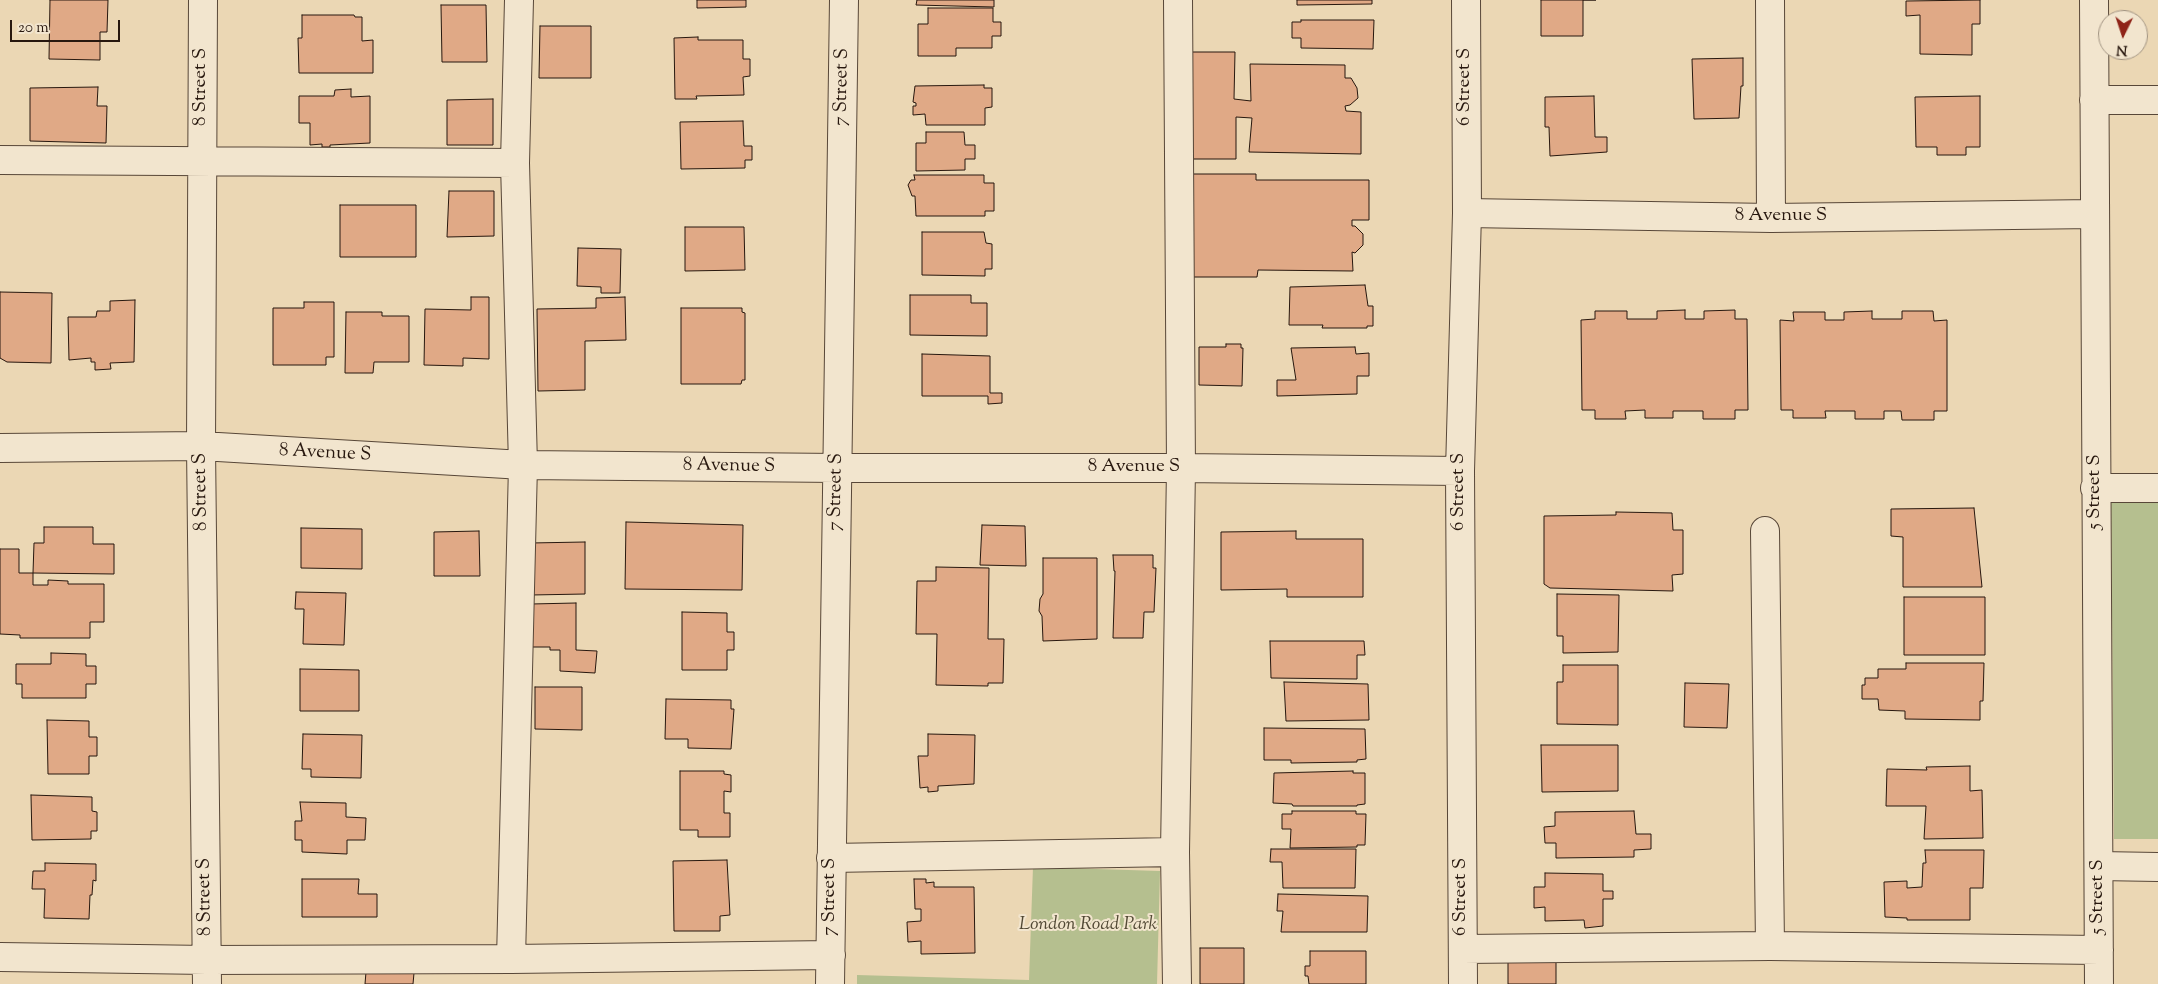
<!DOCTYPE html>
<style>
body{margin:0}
#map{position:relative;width:2158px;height:984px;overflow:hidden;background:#ebd7b4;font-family:"Sorts Mill Goudy",serif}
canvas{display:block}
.north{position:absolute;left:2098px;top:10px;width:50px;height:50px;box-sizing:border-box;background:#f2e5ce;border:1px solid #a19381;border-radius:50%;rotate:184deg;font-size:14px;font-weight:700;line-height:20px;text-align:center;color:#27170e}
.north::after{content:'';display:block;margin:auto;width:18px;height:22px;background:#8f2418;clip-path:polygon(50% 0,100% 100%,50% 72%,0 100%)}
.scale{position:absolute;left:10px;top:20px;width:110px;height:22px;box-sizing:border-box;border:2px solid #27170e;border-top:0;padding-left:6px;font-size:15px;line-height:18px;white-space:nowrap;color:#27170e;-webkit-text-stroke:4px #f2e5ce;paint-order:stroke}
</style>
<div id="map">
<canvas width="2158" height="984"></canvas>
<div class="north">N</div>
<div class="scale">20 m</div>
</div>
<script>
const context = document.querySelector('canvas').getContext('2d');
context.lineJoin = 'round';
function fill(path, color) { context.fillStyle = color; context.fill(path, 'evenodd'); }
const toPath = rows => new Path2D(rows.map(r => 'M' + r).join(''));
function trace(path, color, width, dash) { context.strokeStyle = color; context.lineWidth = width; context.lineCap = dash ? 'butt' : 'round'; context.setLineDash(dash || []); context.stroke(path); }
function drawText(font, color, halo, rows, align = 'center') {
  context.font = font + ' "Sorts Mill Goudy",serif'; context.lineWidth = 4; context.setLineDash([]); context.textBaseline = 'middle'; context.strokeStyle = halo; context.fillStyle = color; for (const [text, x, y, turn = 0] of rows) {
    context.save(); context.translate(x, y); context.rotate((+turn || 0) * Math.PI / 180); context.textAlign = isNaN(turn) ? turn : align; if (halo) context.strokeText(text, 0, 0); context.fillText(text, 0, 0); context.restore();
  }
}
fill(toPath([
 [2111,501,2158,502,2158,839,2114,839],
 [1033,867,1160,871,1157,984,857,984,857,975,1029,980]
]), '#b5bf8f');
const building = toPath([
 [50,0,108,0,107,32,100,32,100,60,49,59,50,0],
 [697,0,746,0,746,7,697,8,697,0],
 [917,0,994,0,994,7,916,5,917,0],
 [1297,0,1372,0,1372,4,1297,5,1297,0],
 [1541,0,1596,0,1583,0,1583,36,1541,36,1541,0],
 [1980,0,1980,24,1972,24,1972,55,1920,54,1920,15,1906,16,1906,1,1980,0],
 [441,5,486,5,487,62,442,62,441,5],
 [928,8,993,8,993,22,1001,22,1001,36,992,36,992,48,956,48,956,56,918,56,918,24,928,24,928,8],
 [302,15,354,15,355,17,362,17,362,41,373,40,373,73,299,73,298,38,302,38,302,15],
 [1301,20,1374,20,1373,49,1301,48,1301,38,1292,38,1292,22,1301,22,1301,20],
 [540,26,591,26,591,78,539,78,540,26],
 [698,37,698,40,743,40,743,59,750,59,750,76,743,77,744,95,696,96,697,99,675,99,674,38,698,37],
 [1187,52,1235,52,1234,99,1251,101,1250,64,1345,65,1345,78,1351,78,1357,88,1358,98,1350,105,1345,106,1346,111,1361,112,1361,154,1249,152,1252,118,1236,117,1236,159,1186,159,1187,52],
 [1743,58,1743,86,1741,86,1739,118,1694,119,1692,59,1743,58],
 [984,85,984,88,992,88,992,107,985,108,985,125,926,125,925,114,913,115,913,106,916,106,916,103,913,102,915,86,984,85],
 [98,87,97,106,107,106,106,143,30,141,30,88,98,87],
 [351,89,351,97,370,96,370,143,330,145,330,147,322,147,322,144,310,145,310,123,299,123,299,96,334,96,335,90,351,89],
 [1594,96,1595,137,1607,137,1607,152,1550,156,1549,127,1545,127,1545,97,1594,96],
 [1980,96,1980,147,1966,147,1966,155,1937,155,1937,147,1916,147,1915,97,1980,96],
 [493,99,493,145,447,145,447,100,493,99],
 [743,121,744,146,752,146,752,160,745,160,745,168,681,169,680,122,743,121],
 [926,132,964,132,965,145,975,145,975,159,965,159,965,170,916,171,916,143,926,143,926,132],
 [1188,174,1256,174,1256,180,1369,180,1369,220,1352,220,1352,226,1355,226,1363,234,1363,245,1355,253,1352,252,1353,271,1258,270,1257,277,1188,277,1188,174],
 [914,175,984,175,984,183,994,183,994,211,985,211,985,216,916,216,915,196,912,196,908,185,911,180,915,180,914,175],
 [449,191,494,191,494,236,447,237,449,191],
 [340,205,416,205,416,257,340,257,340,205],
 [685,227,744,227,745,270,685,271,685,227],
 [922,232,984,232,986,243,992,244,992,269,985,269,985,276,922,275,922,232],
 [578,248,621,249,620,293,601,293,601,287,577,286,578,248],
 [1365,285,1368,306,1373,306,1373,326,1367,326,1367,328,1322,328,1323,325,1289,325,1290,287,1365,285],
 [0,292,52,293,51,363,7,362,0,358,0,292],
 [910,295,971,295,971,303,987,303,987,336,910,335,910,295],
 [471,297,489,297,489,359,463,358,463,366,424,365,425,309,471,310,471,297],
 [625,297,626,340,585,341,585,390,538,391,537,309,596,308,596,298,625,297],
 [135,300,134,362,110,363,111,369,95,370,95,362,91,362,91,358,69,360,68,317,96,317,97,311,110,311,110,301,135,300],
 [304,302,334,302,334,357,326,357,326,365,273,365,273,308,304,308,304,302],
 [681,308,742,308,742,312,745,313,745,380,742,380,741,384,681,384,681,308],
 [1685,310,1685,319,1704,319,1704,311,1735,310,1735,319,1747,319,1748,410,1735,410,1735,419,1703,419,1703,411,1673,411,1673,418,1645,418,1645,410,1625,411,1626,419,1595,419,1595,410,1582,410,1581,320,1595,319,1595,311,1627,311,1627,319,1657,319,1657,311,1685,310],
 [1872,311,1872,319,1902,319,1902,311,1933,311,1934,321,1947,320,1947,411,1934,411,1934,420,1902,420,1901,411,1884,411,1884,419,1855,419,1855,411,1825,411,1826,418,1793,418,1793,410,1781,410,1780,320,1794,321,1793,312,1825,312,1825,320,1844,320,1844,312,1872,311],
 [346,312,382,312,382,316,409,316,409,362,374,362,373,373,345,373,346,312],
 [1226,344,1241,344,1241,348,1243,348,1242,386,1199,385,1199,347,1226,347,1226,344],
 [1355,347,1356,354,1369,353,1369,376,1357,376,1357,394,1277,396,1277,380,1296,380,1291,348,1355,347],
 [922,354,990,356,990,393,1002,393,1002,403,988,404,988,396,922,396,922,354],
 [1974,508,1982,587,1903,587,1903,537,1891,536,1891,509,1974,508],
 [1616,512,1672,513,1673,530,1683,530,1683,574,1672,575,1673,591,1550,588,1544,584,1544,516,1616,515,1616,512],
 [626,522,743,525,742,590,625,589,626,522],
 [982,525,1025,526,1026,566,980,565,982,525],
 [44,527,93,527,93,544,114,544,114,574,33,573,34,543,44,543,44,527],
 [301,528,362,529,362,569,301,568,301,528],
 [479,531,480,576,434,576,434,532,479,531],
 [1296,531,1296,539,1363,539,1363,597,1287,597,1287,589,1221,590,1221,532,1296,531],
 [585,542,585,594,531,595,530,543,585,542],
 [0,549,19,549,19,573,33,573,33,585,48,585,48,580,68,581,68,584,104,584,104,622,90,622,90,638,20,638,20,635,0,634,0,549],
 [1113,555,1153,555,1153,568,1156,568,1154,612,1144,612,1143,638,1113,638,1115,571,1114,571,1113,555],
 [1043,558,1097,558,1097,639,1043,641,1042,616,1039,611,1040,599,1043,594,1043,558],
 [936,567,989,568,988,639,1004,639,1003,683,988,683,988,686,936,685,937,634,916,634,917,581,936,581,936,567],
 [296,592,346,593,344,645,303,644,304,609,295,609,296,592],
 [1557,594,1619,595,1618,652,1563,653,1563,636,1557,636,1557,594],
 [1904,597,1985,597,1985,655,1904,655,1904,597],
 [576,603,576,650,597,651,595,673,560,671,560,650,550,650,550,647,531,647,531,604,576,603],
 [682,612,727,613,727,632,734,632,734,650,727,650,727,670,682,670,682,612],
 [1270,641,1364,641,1365,655,1357,655,1357,679,1271,678,1270,641],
 [51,653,86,654,86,666,96,666,96,684,86,684,86,698,22,698,22,684,16,684,16,664,51,664,51,653],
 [1906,663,1984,663,1983,701,1980,701,1980,720,1905,719,1905,711,1879,710,1878,699,1862,699,1862,685,1865,685,1865,678,1878,678,1878,669,1906,669,1906,663],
 [1563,665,1618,665,1618,725,1557,724,1557,682,1563,682,1563,665],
 [300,669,359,670,359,711,300,711,300,669],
 [1284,682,1368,684,1369,720,1286,721,1284,682],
 [1685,683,1729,684,1727,728,1684,727,1685,683],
 [535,687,582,687,582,730,535,729,535,687],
 [666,699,731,700,731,709,734,709,731,749,688,748,688,739,665,739,666,699],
 [47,720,89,721,89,737,97,737,97,756,89,756,89,774,48,774,47,720],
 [1264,728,1365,729,1366,759,1357,760,1357,762,1291,763,1291,760,1264,760,1264,728],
 [303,734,362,735,361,778,311,777,311,769,302,769,303,734],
 [928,734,975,735,974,784,938,786,938,791,928,792,928,787,920,788,918,756,928,756,928,734],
 [1541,745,1618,745,1618,791,1542,792,1541,745],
 [1970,766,1970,791,1982,790,1983,838,1924,839,1926,806,1886,806,1887,769,1927,770,1926,767,1970,766],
 [680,771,724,771,724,774,731,775,731,792,724,791,724,813,730,813,730,837,698,837,698,830,680,830,680,771],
 [1353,771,1353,773,1365,773,1365,804,1357,805,1357,806,1293,806,1292,804,1273,803,1274,773,1353,771],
 [31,795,92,797,92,811,97,812,97,831,91,831,91,839,32,840,31,795],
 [300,802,346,803,346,817,366,818,365,840,347,840,347,854,302,852,302,840,295,840,295,821,302,821,300,802],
 [1292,811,1356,811,1356,814,1366,814,1365,845,1357,845,1357,847,1290,848,1291,829,1282,829,1282,814,1292,814,1292,811],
 [1634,811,1636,834,1651,834,1651,849,1634,850,1634,857,1556,858,1556,843,1545,843,1544,827,1555,826,1555,812,1634,811],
 [1271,849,1356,849,1355,888,1283,888,1282,862,1270,862,1271,849],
 [1925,850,1984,850,1983,888,1970,888,1970,920,1907,920,1907,918,1885,917,1884,882,1907,881,1907,888,1922,887,1923,863,1926,863,1925,850],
 [727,860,730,915,720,916,720,931,674,931,673,861,727,860],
 [45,863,96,864,96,881,93,880,92,895,90,895,89,919,44,918,45,889,32,889,33,871,45,871,45,863],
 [1545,873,1603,874,1603,891,1613,891,1613,899,1603,899,1603,926,1585,928,1584,920,1545,921,1545,907,1534,908,1534,887,1545,887,1545,873],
 [302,879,359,879,358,894,377,894,377,917,302,917,302,879],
 [914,879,926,879,926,883,934,882,934,887,974,887,975,953,921,954,921,941,908,942,907,922,921,921,921,909,915,909,914,879],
 [1278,894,1368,896,1367,932,1281,932,1283,911,1277,911,1278,894],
 [1200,948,1244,948,1244,984,1200,984,1200,948],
 [1310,951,1366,951,1366,984,1309,984,1308,976,1305,976,1305,966,1310,966,1310,951],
 [1556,955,1556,984,1508,984,1508,956,1556,955],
 [366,972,414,973,413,984,365,984,366,972]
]);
fill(building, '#e0a986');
trace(building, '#27170e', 1);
const minor = toPath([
 [203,0,201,446,207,984],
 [1770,0,1771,218],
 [2094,0,2099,984],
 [2094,100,2158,100],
 [0,160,515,163],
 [1467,213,1771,218,2094,214],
 [0,448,201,446,523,465,838,468,1181,468,1460,471],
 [2095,488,2158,488],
 [1765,531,1770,946],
 [831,858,1175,852],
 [2099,866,2158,867],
 [1463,949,1770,946,2099,950],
 [0,957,207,960,511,959,831,955],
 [511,959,523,465,515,163,519,0],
 [830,984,844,0],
 [1177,984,1175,852,1181,468,1178,0],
 [1463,984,1460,471,1467,213,1466,0]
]);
trace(minor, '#584738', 30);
trace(minor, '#f2e5ce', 28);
drawText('19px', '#27170e', '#f2e5ce', [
 ["8 Street S",202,87,-90],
 ["7 Street S",843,87,-89],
 ["6 Street S",1466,87,-90],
 ["8 Avenue S",1781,217],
 ["8 Avenue S",325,454,3],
 ["8 Avenue S",729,467,1],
 ["8 Avenue S",1134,468],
 ["8 Street S",202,492,-91],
 ["7 Street S",837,492,-89],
 ["6 Street S",1460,492,-90],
 ["5 Street S",2096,492,-90],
 ["8 Street S",206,897,-91],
 ["7 Street S",831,897,-90],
 ["6 Street S",1462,897,-90],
 ["5 Street S",2099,897,-90]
]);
drawText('italic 19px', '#524935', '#f2e5ce', [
 ["London Road Park",1088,926]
]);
</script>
